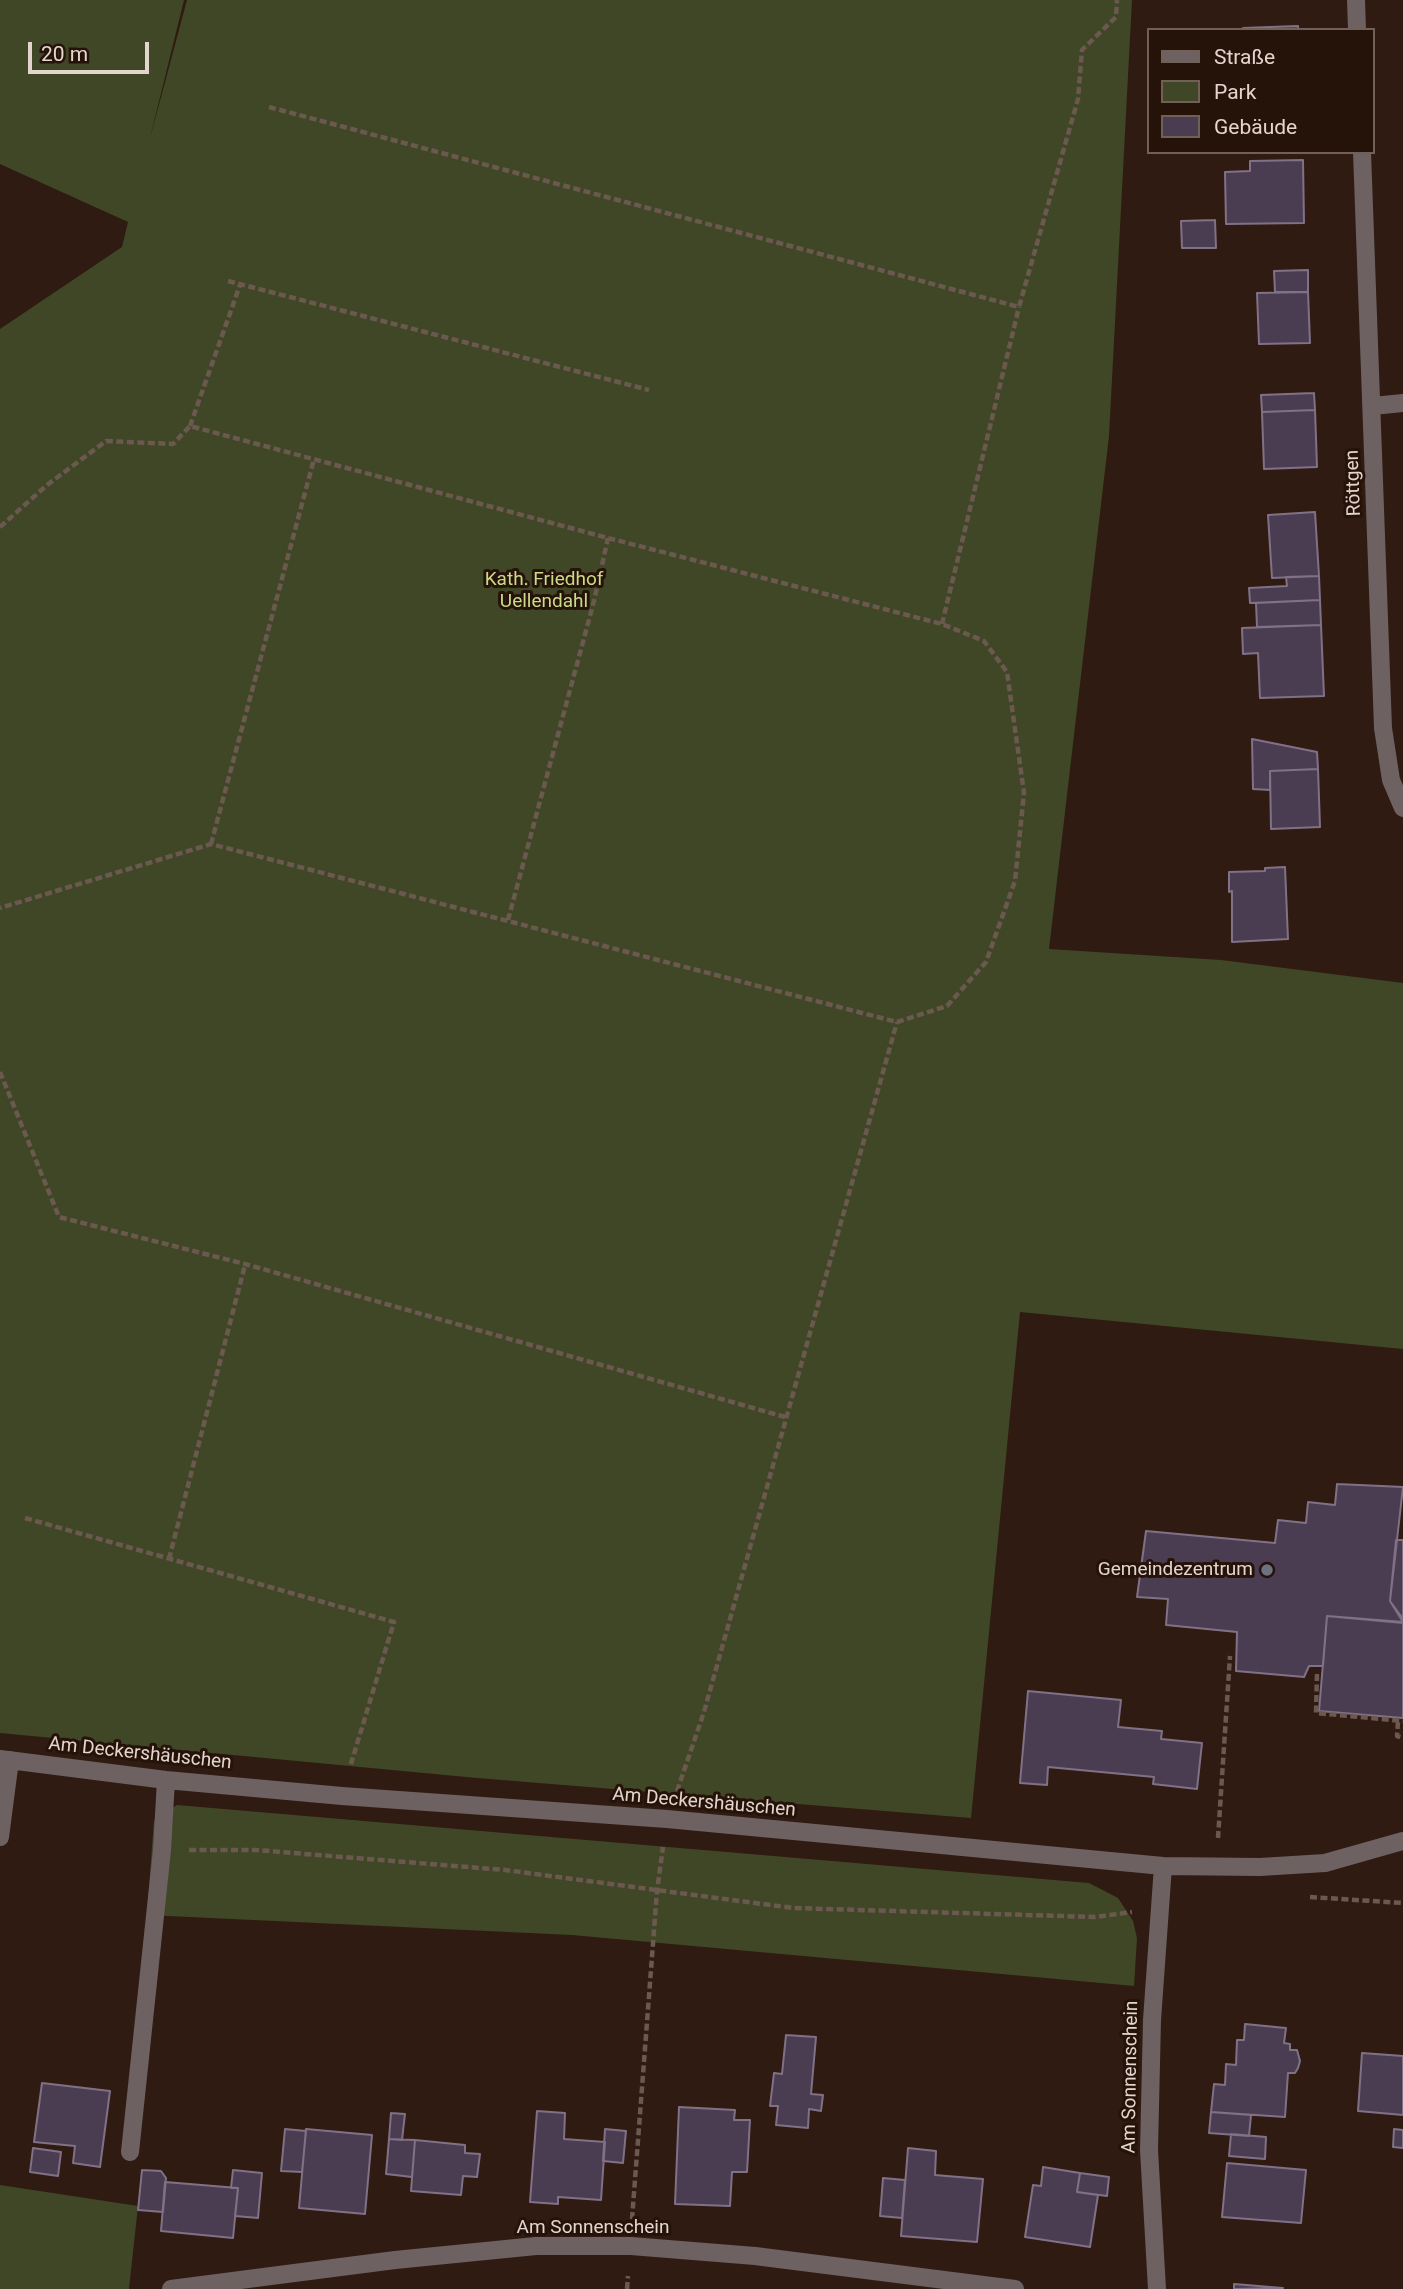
<!DOCTYPE html>
<meta charset="utf-8">
<style>
body{margin:0}
#map{position:relative;width:1403px;height:2289px;overflow:hidden;background:#2f1b11;font-family:Roboto,sans-serif}
canvas{display:block}
.legend{position:absolute;left:1147px;top:28px;width:228px;height:126px;box-sizing:border-box;background:#251208;border:2px solid #716057;margin:0;padding:9px 12px;list-style:none;font-size:21px;color:#e3d5ce}
.legend li{display:flex;align-items:center;gap:14px;height:35px}
.legend b{width:35px;border:2px solid #716057}
.scale{position:absolute;left:28px;top:42px;width:121px;height:32px;box-sizing:border-box;border:4px solid #e3d5ce;border-top:0;padding-left:9px;font-size:21px;line-height:24px;white-space:nowrap;color:#e3d5ce;-webkit-text-stroke:5px #251208;paint-order:stroke}
</style>
<div id="map">
<canvas width="1403" height="2289"></canvas>
<ul class="legend">
<li><b style="height:9px;background:#6e6162"></b>Straße</li>
<li><b style="height:19px;background:#404726"></b>Park</li>
<li><b style="height:19px;background:#4b3d51"></b>Gebäude</li>
</ul>
<div class="scale">20 m</div>
</div>
<script>
const context = document.querySelector('canvas').getContext('2d');
context.lineJoin = 'round';
function fill(path, color) { context.fillStyle = color; context.fill(path, 'evenodd'); }
const toPath = rows => new Path2D(rows.map(r => 'M' + r).join(''));
function trace(path, color, width, dash) { context.strokeStyle = color; context.lineWidth = width; context.lineCap = dash ? 'butt' : 'round'; context.setLineDash(dash || []); context.stroke(path); }
function drawText(font, color, halo, rows, align = 'center') {
  context.font = font + ' Roboto,sans-serif'; context.lineWidth = 6; context.setLineDash([]); context.textBaseline = 'middle'; context.strokeStyle = halo; context.fillStyle = color; for (const [text, x, y, turn = 0] of rows) {
    context.save(); context.translate(x, y); context.rotate((+turn || 0) * Math.PI / 180); context.textAlign = isNaN(turn) ? turn : align; if (halo) context.strokeText(text, 0, 0); context.fillText(text, 0, 0); context.restore();
  }
}
fill(toPath([
 [0,0,184,0,149,142,187,0,1132,0,1109,436,1049,949,1221,960,1403,983,1403,1349,1020,1312,971,1818,477,1778,0,1733,0,329,122,247,128,222,0,164],
 [177,1805,1089,1883,1118,1898,1133,1921,1137,1938,1134,1986,572,1935,147,1915,154,1820],
 [0,2185,138,2206,129,2289,0,2289]
]), '#404726');
const building = toPath([
 [1298,26,1298,30,1243,30,1243,28,1298,26],
 [1303,160,1304,223,1226,224,1225,172,1250,171,1250,161,1303,160],
 [1215,220,1216,248,1182,248,1181,221,1215,220],
 [1308,270,1308,292,1275,292,1274,271,1308,270],
 [1308,292,1310,343,1259,344,1257,293,1308,292],
 [1314,393,1315,410,1262,412,1261,395,1314,393],
 [1315,410,1317,467,1264,469,1262,412,1315,410],
 [1315,512,1319,576,1272,578,1268,515,1315,512],
 [1319,576,1320,600,1250,603,1249,588,1287,586,1286,577,1319,576],
 [1320,600,1321,625,1257,627,1256,603,1320,600],
 [1321,625,1324,696,1260,698,1258,653,1243,654,1242,628,1321,625],
 [1252,739,1317,752,1318,769,1270,771,1270,790,1253,789,1252,739],
 [1318,769,1320,827,1271,829,1270,771,1318,769],
 [1285,867,1288,939,1232,942,1232,891,1229,892,1229,872,1265,871,1265,868,1285,867],
 [1337,1484,1403,1487,1390,1601,1403,1622,1327,1616,1323,1666,1309,1666,1304,1677,1236,1671,1237,1632,1166,1625,1168,1599,1137,1597,1146,1531,1275,1543,1278,1520,1306,1523,1308,1502,1335,1505,1337,1484],
 [1396,1540,1403,1540,1403,1619,1390,1601,1396,1540],
 [1327,1616,1403,1623,1403,1718,1319,1711,1327,1616],
 [1028,1691,1121,1700,1118,1727,1162,1731,1161,1739,1202,1743,1197,1789,1153,1784,1154,1777,1048,1767,1047,1785,1020,1783,1028,1691],
 [1245,2024,1286,2028,1284,2043,1290,2044,1290,2050,1297,2050,1300,2061,1298,2068,1295,2073,1288,2073,1285,2117,1211,2112,1214,2084,1225,2085,1226,2064,1236,2065,1237,2040,1244,2040,1245,2024],
 [786,2035,816,2037,811,2094,823,2095,821,2111,809,2109,808,2128,776,2125,778,2106,770,2106,774,2073,782,2074,786,2035],
 [1362,2053,1403,2056,1403,2115,1358,2111,1362,2053],
 [42,2083,110,2091,100,2167,73,2163,75,2146,34,2142,42,2083],
 [679,2107,735,2110,734,2120,750,2120,747,2172,732,2172,730,2206,675,2204,679,2107],
 [537,2111,565,2113,564,2139,605,2142,601,2200,558,2197,558,2204,530,2202,537,2111],
 [1211,2112,1251,2115,1249,2136,1209,2133,1211,2112],
 [391,2113,405,2114,402,2140,389,2139,391,2113],
 [285,2129,306,2131,302,2172,281,2171,285,2129],
 [306,2129,372,2135,365,2214,299,2208,306,2129],
 [605,2129,626,2131,623,2163,603,2161,605,2129],
 [1394,2129,1403,2130,1403,2148,1393,2147,1394,2129],
 [1231,2134,1266,2137,1265,2159,1229,2156,1231,2134],
 [389,2139,415,2140,412,2177,386,2174,389,2139],
 [415,2140,465,2145,465,2153,480,2154,477,2177,463,2176,461,2195,411,2191,415,2140],
 [33,2148,61,2152,58,2176,30,2172,33,2148],
 [908,2148,936,2151,935,2175,983,2179,977,2242,901,2236,908,2148],
 [1227,2163,1306,2170,1301,2223,1222,2217,1227,2163],
 [1043,2167,1080,2173,1077,2192,1098,2195,1090,2247,1025,2237,1033,2185,1041,2186,1043,2167],
 [142,2170,161,2171,166,2178,163,2212,138,2210,142,2170],
 [233,2170,262,2173,258,2218,235,2216,238,2188,231,2188,233,2170],
 [1080,2173,1109,2177,1107,2196,1077,2192,1080,2173],
 [883,2178,905,2180,902,2218,880,2216,883,2178],
 [165,2182,238,2188,233,2238,161,2231,165,2182],
 [1234,2284,1283,2288,1234,2289,1234,2284]
]);
fill(building, '#4b3d51');
trace(building, '#807187', 2);
trace(toPath([
 [269,107,1019,307,1078,99,1082,50,1116,17,1117,0],
 [228,281,649,390],
 [190,426,240,285],
 [0,527,47,485,106,441,173,444,190,426,608,538,942,624,984,641,1007,672,1024,793,1015,881,986,962,947,1006,897,1022,211,844,0,908],
 [942,624,1019,307],
 [211,844,314,459],
 [508,920,594,601,608,538],
 [0,1072,59,1217,245,1264,785,1417],
 [25,1518,394,1622,350,1767],
 [169,1559,245,1265],
 [1317,1674,1316,1713,1403,1721],
 [1398,1722,1397,1736,1403,1738],
 [677,1791,704,1712,897,1022],
 [1218,1838,1230,1656],
 [189,1850,256,1850,505,1870,793,1908,1095,1917,1132,1912],
 [1310,1897,1403,1903],
 [632,2219,657,1891,663,1847],
 [627,2289,628,2276]
]), '#6b5950', 4.5, [7, 3.5]);
trace(toPath([
 [1356,0,1357,30],
 [1362,152,1383,728,1391,780,1403,808],
 [1373,406,1403,403],
 [0,1759,166,1780,342,1796,667,1819,1163,1866,1260,1867,1325,1863,1403,1841],
 [0,1837,10,1760],
 [130,2152,162,1850,166,1780],
 [171,2289,395,2260,536,2246,631,2246,755,2256,1015,2289],
 [1157,2289,1149,2150,1152,2020,1163,1866]
]), '#6e6162', 18);
for (const [x, y, r, color] of [
 [1267,1570,7,"#6b7280"]
]) { const dot = new Path2D(); dot.arc(x, y, r, 0, 2 * Math.PI); context.fillStyle = color; context.fill(dot); trace(dot, '#251208', 2.5); }
drawText('19px', '#e3d5ce', '#251208', [
 ["Röttgen",1354,483,-92],
 ["Am Deckershäuschen",140,1754,6],
 ["Am Deckershäuschen",704,1803,5],
 ["Am Sonnenschein",1131,2077,-89],
 ["Am Sonnenschein",593,2228]
]);
drawText('19px', '#cadb88', '#251208', [
 ["Kath. Friedhof",544,580],
 ["Uellendahl",544,602]
]);
drawText('19px', '#e3d5ce', '#251208', [
 ["Gemeindezentrum",1253,1570]
], 'right');
</script>
